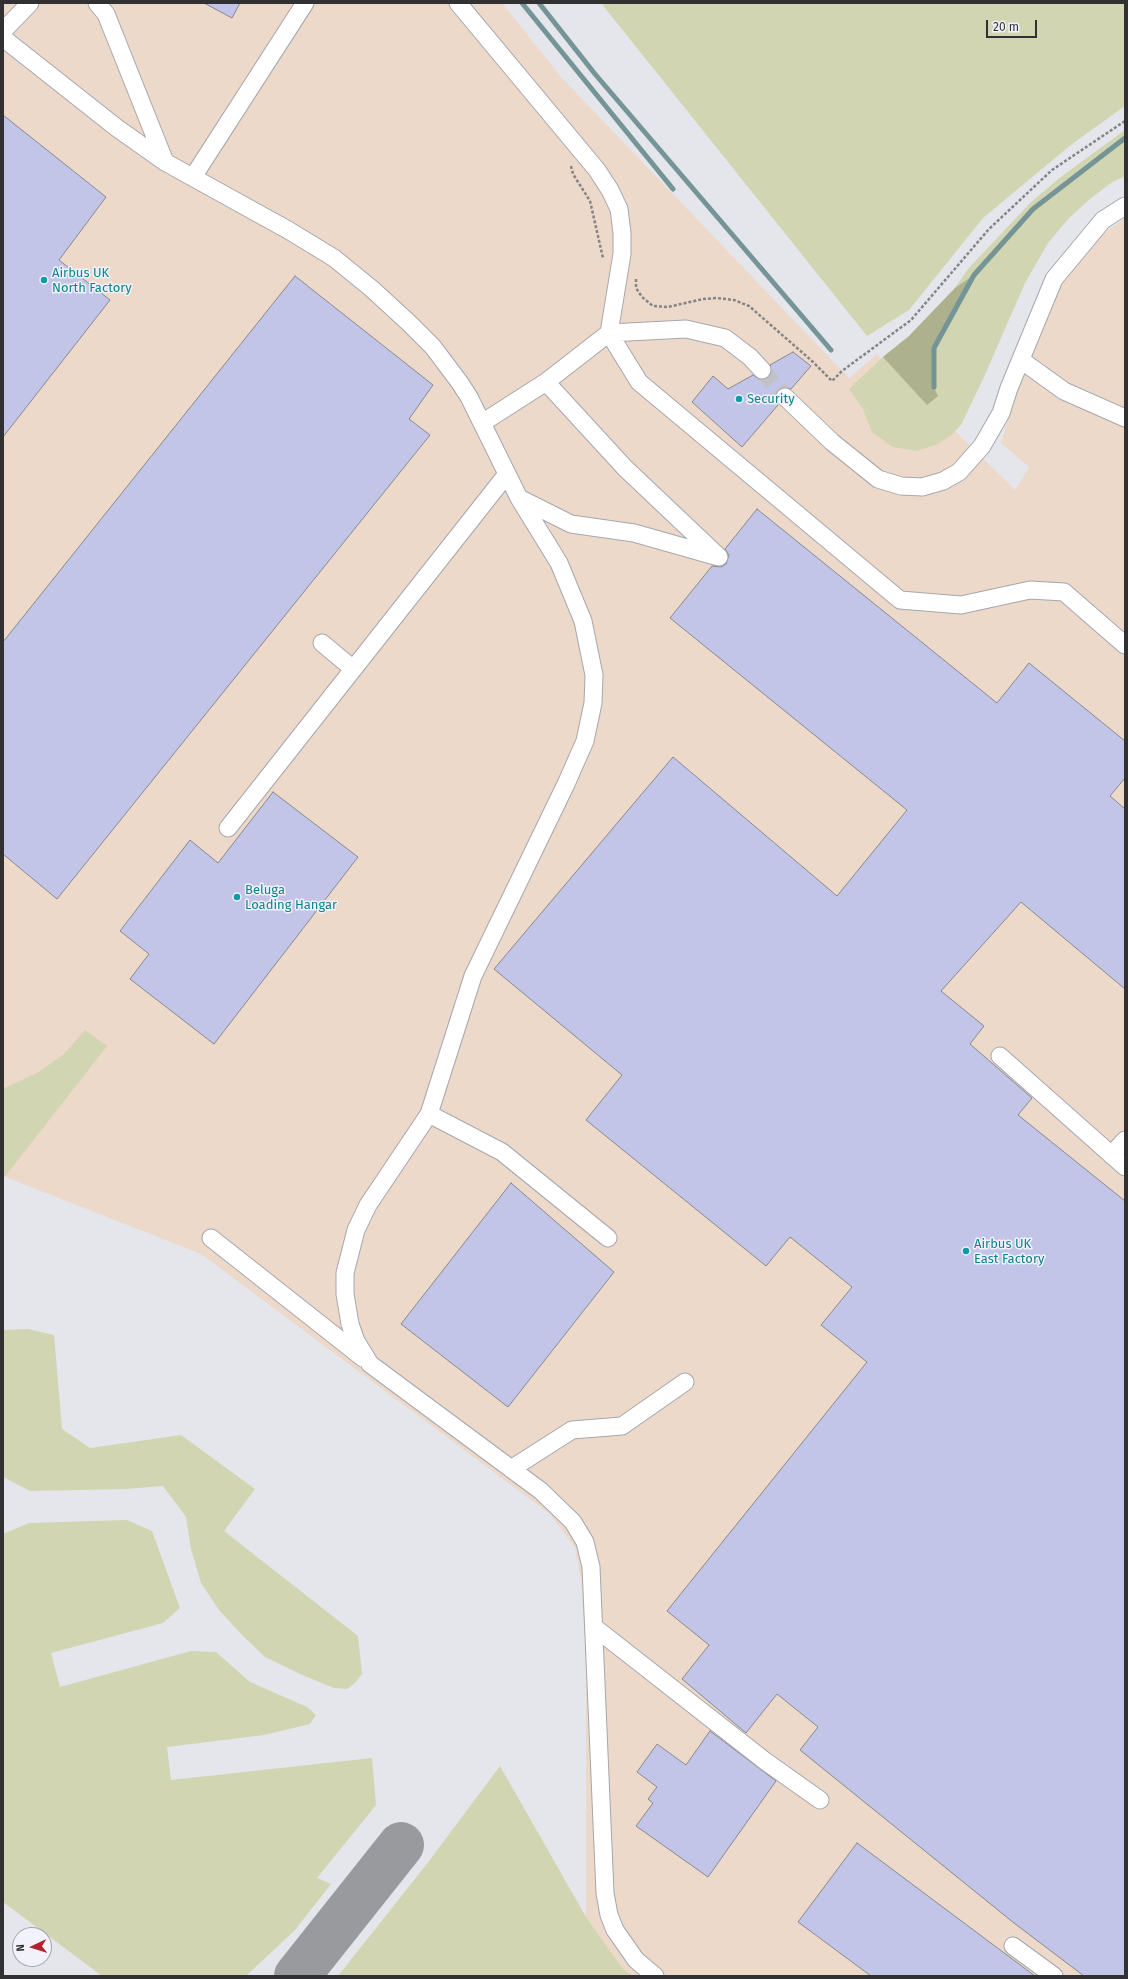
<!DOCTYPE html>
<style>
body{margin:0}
#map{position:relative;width:1128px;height:1979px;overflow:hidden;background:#e5e6ec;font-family:"Fira Sans",sans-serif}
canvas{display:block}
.frame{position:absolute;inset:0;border:4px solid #313133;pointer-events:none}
.north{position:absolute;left:12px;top:1927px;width:40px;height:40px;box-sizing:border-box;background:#f2f3fa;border:1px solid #a5a5aa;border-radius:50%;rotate:266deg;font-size:11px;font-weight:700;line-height:16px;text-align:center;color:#313133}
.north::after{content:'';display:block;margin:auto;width:14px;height:18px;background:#b3212d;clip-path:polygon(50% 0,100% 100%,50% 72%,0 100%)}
.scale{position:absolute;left:986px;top:20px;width:51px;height:18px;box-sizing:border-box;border:2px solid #313133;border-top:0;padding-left:5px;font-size:12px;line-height:14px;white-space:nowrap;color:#313133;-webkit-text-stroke:3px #f2f3fa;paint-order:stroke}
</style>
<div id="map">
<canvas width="1128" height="1979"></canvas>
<div class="frame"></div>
<div class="north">N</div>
<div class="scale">20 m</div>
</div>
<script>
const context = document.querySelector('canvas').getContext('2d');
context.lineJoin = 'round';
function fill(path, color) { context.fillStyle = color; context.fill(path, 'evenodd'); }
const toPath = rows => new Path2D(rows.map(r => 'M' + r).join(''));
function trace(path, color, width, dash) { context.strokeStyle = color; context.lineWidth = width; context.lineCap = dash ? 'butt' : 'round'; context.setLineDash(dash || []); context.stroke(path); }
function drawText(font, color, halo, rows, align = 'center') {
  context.font = font + ' "Fira Sans",sans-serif'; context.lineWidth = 3; context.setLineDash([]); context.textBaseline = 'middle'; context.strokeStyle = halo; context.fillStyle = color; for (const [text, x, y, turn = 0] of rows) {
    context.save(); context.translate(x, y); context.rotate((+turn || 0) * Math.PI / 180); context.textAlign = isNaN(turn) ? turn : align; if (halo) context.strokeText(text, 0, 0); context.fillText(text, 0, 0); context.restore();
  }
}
fill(toPath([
 [3,3,502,3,561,77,849,378,877,354,1015,490,1029,467,1001,443,1026,359,1051,302,1074,265,1098,238,1125,218,1125,1976,633,1976,623,1969,586,1917,586,1652,581,1580,575,1548,550,1514,201,1254,3,1176]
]), '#ecd9c9');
fill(toPath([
 [601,3,1125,3,1125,106,1072,144,983,218,909,310,867,336],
 [1125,130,1125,176,1111,183,1090,199,1069,218,1048,243,1025,283,984,377,961,425,950,436,936,445,917,451,893,447,872,432,863,409,849,389,883,357,909,336,955,288,968,269,1031,202,1062,176],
 [85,1030,107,1046,3,1179,3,1089,39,1072,64,1054],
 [28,1329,54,1335,62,1429,90,1448,181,1435,255,1489,224,1531,358,1636,362,1674,355,1683,347,1689,334,1688,300,1674,265,1657,242,1635,219,1610,201,1583,191,1549,186,1517,163,1486,126,1489,30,1491,3,1477,3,1330],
 [127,1520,152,1531,180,1608,163,1623,51,1653,60,1687,191,1651,216,1652,250,1682,307,1707,316,1715,310,1724,264,1735,167,1747,171,1780,372,1758,376,1805,317,1878,331,1884,295,1930,246,1976,102,1976,3,1902,3,1534,29,1523],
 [500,1766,586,1917,623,1969,633,1976,338,1976,426,1865]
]), '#d1d5b1');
fill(toPath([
 [974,275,934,348,934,387,938,396,927,405,883,357,909,336,955,288]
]), '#aeb18e');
trace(toPath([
 [522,3,673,189],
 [539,3,595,74,831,350],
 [934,387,934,348,974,275,1033,209,1125,138]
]), '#749496', 5);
trace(toPath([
 [297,1976,401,1845]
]), '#999a9e', 46);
const building = toPath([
 [204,3,240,3,232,18,204,3],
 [3,115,106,197,59,260,110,300,3,437,3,115],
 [295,276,433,385,409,419,430,435,57,899,3,854,3,642,295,276],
 [793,352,811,366,791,389,783,387,778,390,775,399,778,405,742,447,692,402,713,376,728,389,753,375,759,379,765,380,771,373,770,365,793,352],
 [757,509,997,703,1029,663,1125,741,1125,778,1110,796,1125,809,1125,989,1021,902,941,991,984,1026,970,1044,1032,1098,1018,1115,1125,1201,1125,1976,1084,1976,1014,1923,800,1750,818,1727,777,1694,746,1733,682,1679,709,1645,667,1611,867,1362,821,1325,852,1287,790,1237,766,1266,586,1120,622,1075,494,969,673,757,837,896,907,810,670,618,712,566,721,567,726,564,729,555,725,549,757,509],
 [273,792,358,857,214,1044,130,979,149,954,120,931,190,840,218,863,273,792],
 [511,1183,614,1272,508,1407,401,1324,511,1183],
 [710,1731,776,1781,708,1877,636,1826,653,1803,648,1799,657,1787,637,1772,657,1744,686,1765,710,1731],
 [857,1843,1035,1976,871,1976,798,1922,857,1843]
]);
fill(building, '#c2c5e7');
trace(building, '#88898f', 1);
trace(toPath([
 [762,370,785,397]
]), '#c1c2c7', 17, [17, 8]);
const minor = toPath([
 [97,3,106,14,165,162],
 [458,3,597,170,610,190,619,209,622,233,622,254,609,333,639,382,900,600,961,605,1030,590,1064,592,1125,645],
 [3,31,30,3],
 [3,38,117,128,165,162,288,230,334,258,372,289,409,323,433,347,460,383,469,397,519,498,559,563,583,621,594,675,593,703,585,741,566,784,473,976,429,1114,368,1205,356,1230,345,1273,345,1294,350,1324,356,1341,370,1364,541,1491,573,1522,585,1542,591,1567,592,1590,605,1893,609,1915,615,1930,636,1960,655,1976],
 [193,177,305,3],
 [1021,360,1064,391,1125,418],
 [546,382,625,468,719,557],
 [785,397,832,442,878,479,901,486,922,487,943,481,959,472,982,446,1001,413,1009,388,1054,279,1103,220,1125,206],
 [482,423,546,382,609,333,686,329,725,338,750,357,762,370],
 [519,498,571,524,634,533,715,556],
 [322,643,352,668],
 [228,828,507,474],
 [1000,1056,1125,1167],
 [429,1114,502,1152,608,1238],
 [1111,1155,1125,1140],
 [211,1238,363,1358],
 [511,1469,572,1430,622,1426,685,1382],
 [594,1627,765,1761,820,1800],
 [1013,1946,1054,1976]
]);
trace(minor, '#a6a7ad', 19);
trace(toPath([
 [571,166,573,174,590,201,603,258],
 [636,279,636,288,642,297,653,306,668,307,703,299,717,298,734,300,749,306,812,361,832,381,842,371,911,320,989,229,1052,170,1125,121]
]), '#848488', 2.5, [3, 2]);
trace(minor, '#fff', 17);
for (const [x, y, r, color] of [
 [44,280,4,"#0f9aa8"],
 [739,399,4,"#0f9aa8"],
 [237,897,4,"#0f9aa8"],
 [966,1251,4,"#0f9aa8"]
]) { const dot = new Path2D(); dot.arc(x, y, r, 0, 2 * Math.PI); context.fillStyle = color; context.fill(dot); trace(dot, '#f2f3fa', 1.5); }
drawText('13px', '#0d838f', '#f2f3fa', [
 ["Airbus UK",52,273],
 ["North Factory",52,288],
 ["Security",747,399],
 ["Beluga",245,890],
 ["Loading Hangar",245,905],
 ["Airbus UK",974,1244],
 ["East Factory",974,1259]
], 'left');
</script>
